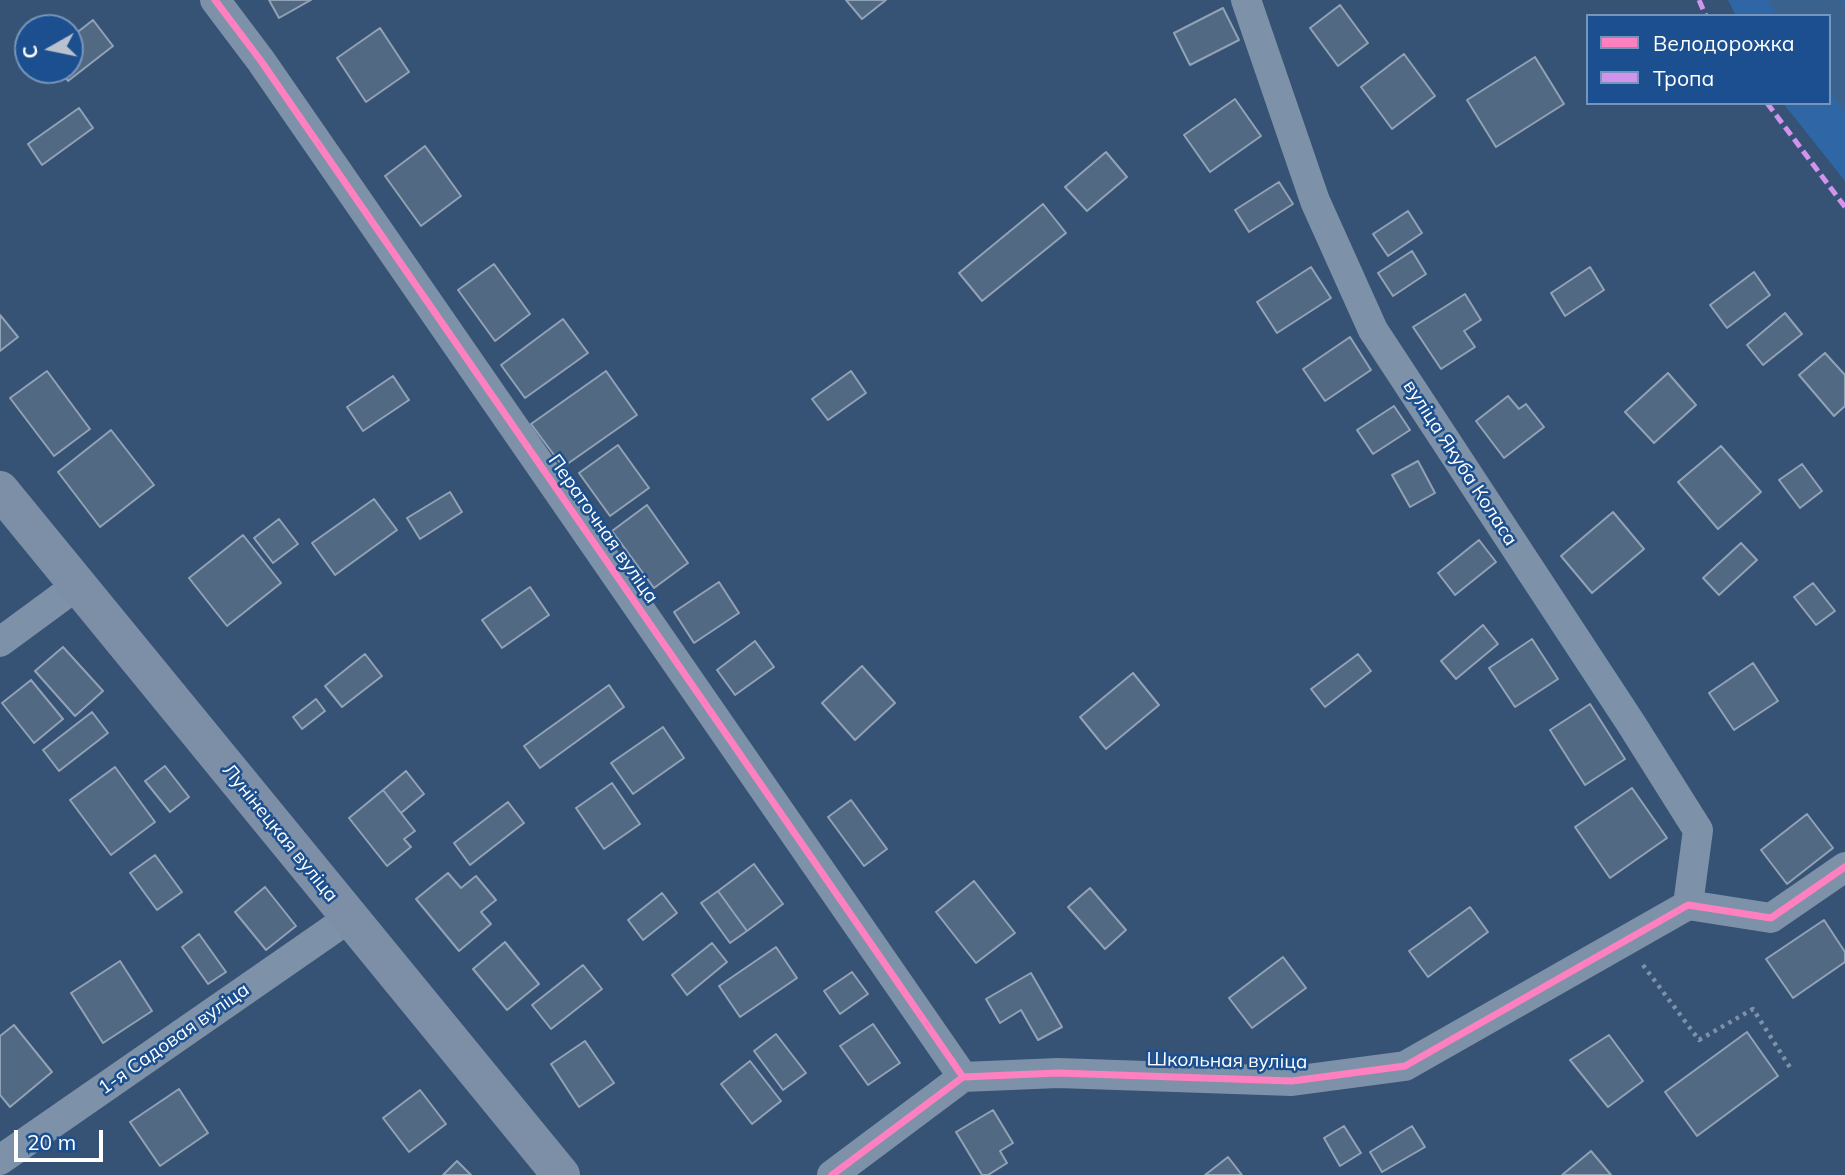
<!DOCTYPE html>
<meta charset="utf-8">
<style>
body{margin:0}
#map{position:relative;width:1845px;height:1175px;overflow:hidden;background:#365274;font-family:Mulish,sans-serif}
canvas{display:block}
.legend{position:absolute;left:1586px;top:14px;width:245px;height:91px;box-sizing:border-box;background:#1b4f8f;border:2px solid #7695bc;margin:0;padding:9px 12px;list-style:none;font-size:21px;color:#fff}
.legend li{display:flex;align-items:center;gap:14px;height:35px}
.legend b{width:35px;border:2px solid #7695bc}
.north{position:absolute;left:14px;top:14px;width:70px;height:70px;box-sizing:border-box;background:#1b4f8f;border:2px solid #7695bc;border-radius:50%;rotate:261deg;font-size:19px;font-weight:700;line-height:28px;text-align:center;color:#fff}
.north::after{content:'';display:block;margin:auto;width:24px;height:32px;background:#b9c2ce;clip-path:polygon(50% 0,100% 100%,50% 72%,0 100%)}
.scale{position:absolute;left:14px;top:1130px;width:89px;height:32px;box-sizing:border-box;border:4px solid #fff;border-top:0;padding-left:9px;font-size:21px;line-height:24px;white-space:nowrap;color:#fff;-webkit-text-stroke:5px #1b4f8f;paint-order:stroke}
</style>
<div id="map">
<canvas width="1845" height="1175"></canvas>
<ul class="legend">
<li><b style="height:9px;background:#ff80c0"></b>Велодорожка</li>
<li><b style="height:9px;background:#d193ec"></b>Тропа</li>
</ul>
<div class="north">С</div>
<div class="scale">20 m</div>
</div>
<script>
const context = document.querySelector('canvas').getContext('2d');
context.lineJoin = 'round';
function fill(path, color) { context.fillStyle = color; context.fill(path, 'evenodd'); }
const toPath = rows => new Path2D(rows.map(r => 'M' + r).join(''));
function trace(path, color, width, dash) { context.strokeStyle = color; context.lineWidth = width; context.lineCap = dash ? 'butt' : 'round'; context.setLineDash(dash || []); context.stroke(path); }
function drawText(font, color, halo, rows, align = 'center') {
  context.font = font + ' Mulish,sans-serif'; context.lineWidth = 5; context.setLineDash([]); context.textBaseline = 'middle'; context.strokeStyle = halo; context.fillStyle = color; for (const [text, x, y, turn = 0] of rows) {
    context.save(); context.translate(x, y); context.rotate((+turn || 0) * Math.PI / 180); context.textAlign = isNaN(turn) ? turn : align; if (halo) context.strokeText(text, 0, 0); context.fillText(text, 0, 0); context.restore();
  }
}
fill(toPath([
 [1728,0,1845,0,1845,181,1783,103,1829,103,1829,16,1736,16]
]), '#2f66a5');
fill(toPath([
 [1768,0,1841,0,1845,5,1845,114,1829,89,1829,16,1778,16]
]), '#3b618d');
const building = toPath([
 [269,0,311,0,279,18,269,0],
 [846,0,886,0,862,19,846,0],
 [1340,5,1368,43,1338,66,1310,28,1340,5],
 [1223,8,1239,40,1190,65,1174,33,1223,8],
 [93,20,113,46,68,81,60,70,70,70,70,38,93,20],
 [380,28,409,72,366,102,337,58,380,28],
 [1404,54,1435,96,1392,129,1361,87,1404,54],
 [1535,57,1564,104,1496,147,1467,100,1535,57],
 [1235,99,1261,136,1210,172,1184,135,1235,99],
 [79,108,93,128,42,165,28,144,79,108],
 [425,146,461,196,421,226,385,176,425,146],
 [1106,152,1127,177,1087,211,1065,187,1106,152],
 [1279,182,1293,204,1249,232,1235,210,1279,182],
 [1043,204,1066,233,982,301,959,273,1043,204],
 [1408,211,1422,233,1388,256,1373,234,1408,211],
 [1412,251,1426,274,1393,296,1378,273,1412,251],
 [494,264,530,314,495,341,458,290,494,264],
 [1311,267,1331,298,1277,333,1257,302,1311,267],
 [1590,267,1604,290,1565,316,1551,293,1590,267],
 [1754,272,1770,295,1727,328,1710,305,1754,272],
 [1465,294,1481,320,1464,331,1475,347,1441,369,1413,327,1465,294],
 [1785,313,1802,334,1763,365,1747,345,1785,313],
 [0,315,18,337,0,351,0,315],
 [563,319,588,353,525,398,501,365,563,319],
 [1350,337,1371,370,1325,401,1303,369,1350,337],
 [1825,353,1845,375,1845,406,1834,416,1799,375,1825,353],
 [47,371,90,429,54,456,10,398,47,371],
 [606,371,637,415,563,467,531,424,606,371],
 [851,371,866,393,828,420,812,399,851,371],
 [1668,373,1696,405,1654,443,1625,412,1668,373],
 [393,376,409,400,363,431,347,407,393,376],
 [1508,396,1519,409,1526,404,1544,427,1504,458,1476,421,1508,396],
 [1394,406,1410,430,1373,454,1357,430,1394,406],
 [111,430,154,485,100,527,58,472,111,430],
 [618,445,649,488,610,516,579,473,618,445],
 [1721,446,1761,492,1718,529,1678,482,1721,446],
 [1418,461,1435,493,1410,507,1392,475,1418,461],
 [1802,464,1822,491,1800,508,1779,480,1802,464],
 [450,492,462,512,420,539,407,518,450,492],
 [374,499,397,530,335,575,312,543,374,499],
 [647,505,688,563,654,588,612,531,647,505],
 [1613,512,1644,549,1592,593,1561,556,1613,512],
 [279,519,298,544,273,563,254,538,279,519],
 [243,535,281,583,227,626,189,578,243,535],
 [1479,540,1496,562,1455,595,1438,573,1479,540],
 [1741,543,1757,560,1719,595,1703,578,1741,543],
 [719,582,739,613,694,643,674,612,719,582],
 [1813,583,1835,611,1816,625,1794,597,1813,583],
 [530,587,549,615,502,648,482,620,530,587],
 [1483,625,1498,644,1456,679,1441,661,1483,625],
 [1532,639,1558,679,1515,707,1489,668,1532,639],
 [755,641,774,667,735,695,717,670,755,641],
 [63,647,103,691,75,716,35,671,63,647],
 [365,654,382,676,342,707,325,686,365,654],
 [1358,654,1371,671,1325,707,1311,689,1358,654],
 [1753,663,1778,701,1734,730,1709,693,1753,663],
 [862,666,895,703,855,740,822,703,862,666],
 [1133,673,1159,705,1106,749,1080,717,1133,673],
 [31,680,63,719,34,743,2,703,31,680],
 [609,685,624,707,540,768,524,746,609,685],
 [316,699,325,711,302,729,293,717,316,699],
 [1590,704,1625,759,1585,785,1550,730,1590,704],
 [92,712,108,733,59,771,43,750,92,712],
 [663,727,684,758,633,794,611,763,663,727],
 [165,766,189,797,170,812,145,781,165,766],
 [115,767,155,822,111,855,70,800,115,767],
 [406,771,424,794,401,813,383,790,406,771],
 [612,783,640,824,604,849,576,808,612,783],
 [1632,788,1667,838,1610,878,1575,827,1632,788],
 [383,790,415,831,404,839,411,847,387,866,349,818,383,790],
 [851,800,887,849,864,866,828,817,851,800],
 [508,802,524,823,470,865,454,843,508,802],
 [1807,814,1833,848,1787,884,1761,850,1807,814],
 [155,855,182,892,157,910,130,873,155,855],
 [754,864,783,904,747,931,718,891,754,864],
 [448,873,461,888,476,876,496,900,481,912,491,924,459,951,416,899,448,873],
 [974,881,1015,933,976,963,936,912,974,881],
 [265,887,296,926,266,950,235,912,265,887],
 [1090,888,1126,930,1105,949,1068,907,1090,888],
 [718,891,747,931,730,943,701,903,718,891],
 [662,893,677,913,643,940,628,920,662,893],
 [1470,907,1488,932,1428,977,1409,951,1470,907],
 [1824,920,1845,952,1845,962,1793,998,1766,959,1824,920],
 [199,934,226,972,208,984,182,947,199,934],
 [505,942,539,984,507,1010,473,969,505,942],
 [712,943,727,962,687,995,672,975,712,943],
 [776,947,797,978,740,1017,719,986,776,947],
 [1283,957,1306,988,1252,1028,1229,998,1283,957],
 [120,961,152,1011,103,1043,71,993,120,961],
 [583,965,602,989,551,1029,532,1005,583,965],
 [852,972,868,994,840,1014,824,991,852,972],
 [1031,973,1062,1027,1038,1040,1021,1010,1000,1023,986,999,1031,973],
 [873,1024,900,1063,868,1085,840,1046,873,1024],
 [14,1025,52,1072,10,1107,0,1095,0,1036,14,1025],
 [1747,1032,1778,1076,1697,1136,1665,1092,1747,1032],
 [776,1034,806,1073,783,1090,754,1051,776,1034],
 [1609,1035,1643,1081,1608,1107,1570,1060,1609,1035],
 [585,1041,614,1083,579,1107,551,1064,585,1041],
 [750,1061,781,1101,752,1124,721,1084,750,1061],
 [179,1089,208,1133,160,1166,130,1122,179,1089],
 [420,1090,446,1124,409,1152,383,1118,420,1090],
 [993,1110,1013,1143,1000,1151,1007,1163,988,1175,982,1175,956,1132,993,1110],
 [1344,1126,1361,1153,1340,1166,1324,1138,1344,1126],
 [1412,1126,1425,1147,1382,1172,1370,1152,1412,1126],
 [1591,1151,1611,1175,1562,1175,1591,1151],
 [1228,1157,1242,1175,1205,1175,1228,1157],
 [457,1161,471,1175,443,1175,457,1161]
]);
fill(building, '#526984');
trace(building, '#92a2b6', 2);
trace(toPath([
 [1643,965,1699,1040,1753,1009,1791,1069]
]), '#7d92a8', 4.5, [3.5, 5]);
trace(toPath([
 [215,0,261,61,963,1077],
 [1246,0,1315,201,1373,330,1632,725,1698,830,1688,905],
 [0,642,79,584],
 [0,1160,349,918],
 [832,1175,963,1077,1058,1073,1292,1081,1405,1066,1688,905,1771,918,1845,867]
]), '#7d92a8', 30);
trace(toPath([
 [0,490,561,1175]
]), '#7d8ea7', 38);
trace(toPath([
 [1699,0,1706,16],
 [1767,103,1845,207]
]), '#d193ec', 5, [10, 5]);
trace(toPath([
 [215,0,261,61,963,1077],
 [832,1175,963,1077,1058,1073,1292,1081,1405,1066,1688,905,1771,918,1845,867]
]), '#ff80c0', 7);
drawText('19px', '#fff', '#1b4f8f', [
 ["вуліца Якуба Коласа",1460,463,57],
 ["Ператочная вуліца",603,529,55],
 ["Лунінецкая вуліца",280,833,51],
 ["1-я Садовая вуліца",174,1039,-35],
 ["Школьная вуліца",1227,1061,1]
]);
</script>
